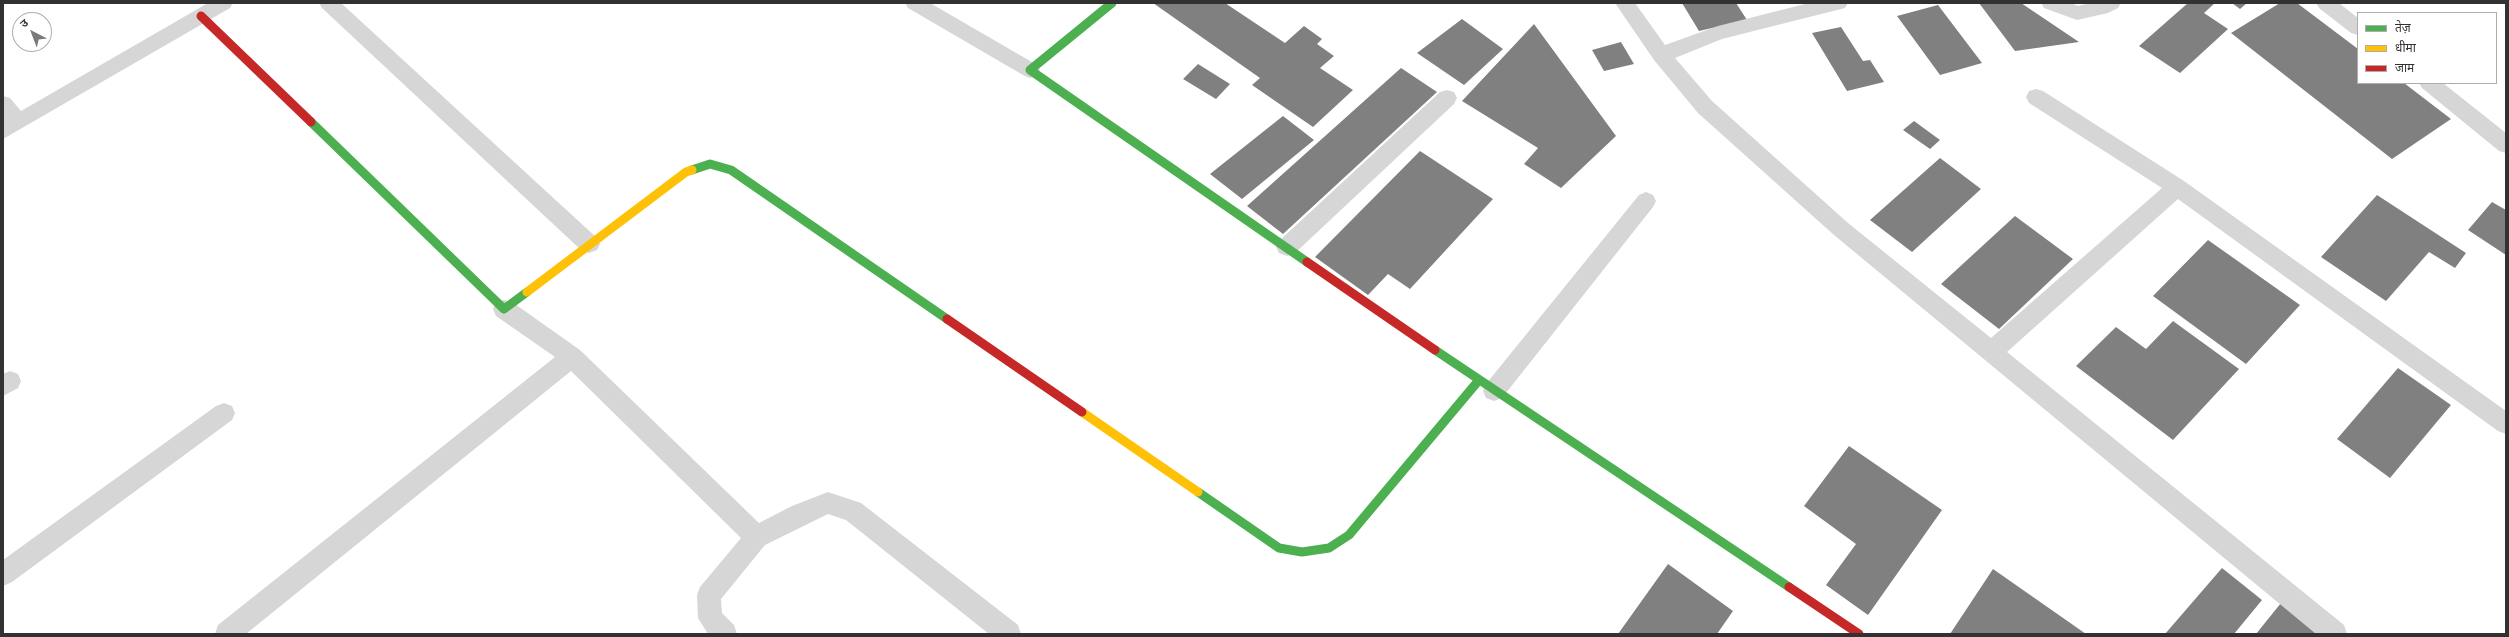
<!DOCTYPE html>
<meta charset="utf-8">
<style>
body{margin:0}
#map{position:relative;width:2509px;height:637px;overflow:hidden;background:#fff;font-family:"Source Sans 3","Noto Sans Devanagari",sans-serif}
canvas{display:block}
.frame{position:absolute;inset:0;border:4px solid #323232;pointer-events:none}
.legend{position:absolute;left:2357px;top:12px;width:140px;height:72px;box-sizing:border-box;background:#fff;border:1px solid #adadad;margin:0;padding:5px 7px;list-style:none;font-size:12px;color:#323232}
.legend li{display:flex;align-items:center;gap:8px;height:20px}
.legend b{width:20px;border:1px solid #adadad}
.north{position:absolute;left:12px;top:12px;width:40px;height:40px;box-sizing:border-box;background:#fff;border:1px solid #adadad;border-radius:50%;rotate:318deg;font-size:11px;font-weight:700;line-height:16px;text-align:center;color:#323232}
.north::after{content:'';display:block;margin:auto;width:14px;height:18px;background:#7a7a7a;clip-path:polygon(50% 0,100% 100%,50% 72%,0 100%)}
</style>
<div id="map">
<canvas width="2509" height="637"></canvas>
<div class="frame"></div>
<ul class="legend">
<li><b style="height:5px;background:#4caf50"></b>तेज़</li>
<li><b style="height:5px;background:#ffc107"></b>धीमा</li>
<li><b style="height:5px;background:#c62828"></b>जाम</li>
</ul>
<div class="north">उ</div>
</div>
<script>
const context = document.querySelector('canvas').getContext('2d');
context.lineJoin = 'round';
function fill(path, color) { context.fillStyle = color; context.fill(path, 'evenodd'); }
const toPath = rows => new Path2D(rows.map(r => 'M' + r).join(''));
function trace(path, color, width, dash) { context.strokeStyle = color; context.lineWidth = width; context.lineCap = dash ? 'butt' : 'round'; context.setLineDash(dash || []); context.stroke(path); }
fill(toPath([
 [1153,3,1225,3,1285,43,1304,26,1322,39,1317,44,1334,56,1320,68,1353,90,1313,127,1252,85,1260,78],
 [1682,3,1736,3,1747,20,1699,31],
 [1979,3,2021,3,2079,42,2015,51],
 [2188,3,2215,3,2204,13,2228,29,2180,73,2139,46],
 [2232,3,2247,3,2240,9],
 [2280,3,2297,3,2358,49,2358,83,2404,83,2451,119,2392,159,2231,33],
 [1938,5,1982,63,1940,75,1897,16],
 [1462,19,1503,49,1464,85,1417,53],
 [1534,24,1616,136,1561,188,1524,164,1538,148,1462,101],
 [1841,27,1863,61,1870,60,1884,82,1847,91,1812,33],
 [1621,42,1634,64,1604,71,1592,50],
 [1198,64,1230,84,1216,99,1183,79],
 [1401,68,1437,92,1283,234,1247,206],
 [1283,116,1314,140,1242,199,1210,174],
 [1914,121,1940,140,1930,149,1903,130],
 [1420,151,1493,199,1410,289,1388,274,1368,295,1315,257],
 [1940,158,1981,189,1912,252,1870,220],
 [2377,195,2466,253,2455,268,2429,252,2386,301,2321,257],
 [2492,202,2506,210,2506,255,2468,230],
 [2015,216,2073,259,1999,329,1941,284],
 [2208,240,2300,305,2246,364,2153,296],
 [2173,321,2239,369,2173,440,2076,366,2116,327,2146,349],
 [2398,368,2451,405,2390,478,2337,439],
 [1849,446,1942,510,1868,615,1826,585,1856,544,1804,506],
 [1668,564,1733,611,1717,634,1618,634],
 [2222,568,2262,600,2234,634,2165,634],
 [1993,569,2086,634,1950,634],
 [2281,603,2322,634,2256,634]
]), '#808080');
fill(toPath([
 [208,3,233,3,230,8,3,139,3,96,10,98,21,111,208,3],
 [319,3,341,3,597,238,600,244,597,250,589,253,581,250,322,8,319,3],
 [905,3,930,3,1037,65,1040,70,1037,75,1030,78,1023,75,908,8,905,3],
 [1615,3,1635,3,1665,45,1718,26,1809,3,1848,3,1845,8,1722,39,1675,58,1712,101,1848,223,1991,338,2162,188,2029,103,2026,97,2029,91,2036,89,2043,91,2184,181,2506,411,2506,434,2498,431,2178,199,2007,352,2344,625,2347,634,2316,634,1834,235,1698,113,1654,60,1615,3],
 [2041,3,2071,3,2078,6,2090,3,2121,3,2118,8,2108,13,2077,20,2044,8,2041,3],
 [2316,3,2339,3,2358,18,2358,35,2351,33,2319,8,2316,3],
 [2419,83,2443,83,2506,133,2506,153,2499,151,2422,88,2419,83],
 [1447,90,1454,92,1457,98,1454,104,1295,253,1287,256,1279,253,1276,247,1279,241,1440,92,1447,90],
 [1646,192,1653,195,1656,201,1653,207,1502,398,1494,401,1486,398,1483,391,1486,384,1639,195,1646,192],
 [504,300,512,302,580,350,759,523,792,506,828,492,861,503,1018,625,1021,634,989,634,846,520,828,514,765,545,721,599,722,613,734,625,737,634,708,634,698,618,697,595,700,587,741,538,571,371,246,634,215,634,218,625,555,357,496,316,493,309,496,302,504,300],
 [10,371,18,374,21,381,18,388,3,396,3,374,10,371],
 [224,403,232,406,235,413,232,420,12,582,3,586,3,560,216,406,224,403]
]), '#d6d6d6');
trace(toPath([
 [1112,3,1030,70,1307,262],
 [311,122,504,309,527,292],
 [692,170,710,164,731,170,947,319],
 [1435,350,1789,587],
 [1198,492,1279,548,1302,552,1329,548,1349,535,1479,380]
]), '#4caf50', 9);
trace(toPath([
 [527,292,686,172,692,170],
 [1082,412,1198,492]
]), '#ffc107', 9);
trace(toPath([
 [201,16,311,122],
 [1307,262,1435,350],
 [947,319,1082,412],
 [1789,587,1859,634]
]), '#c62828', 9);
</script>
